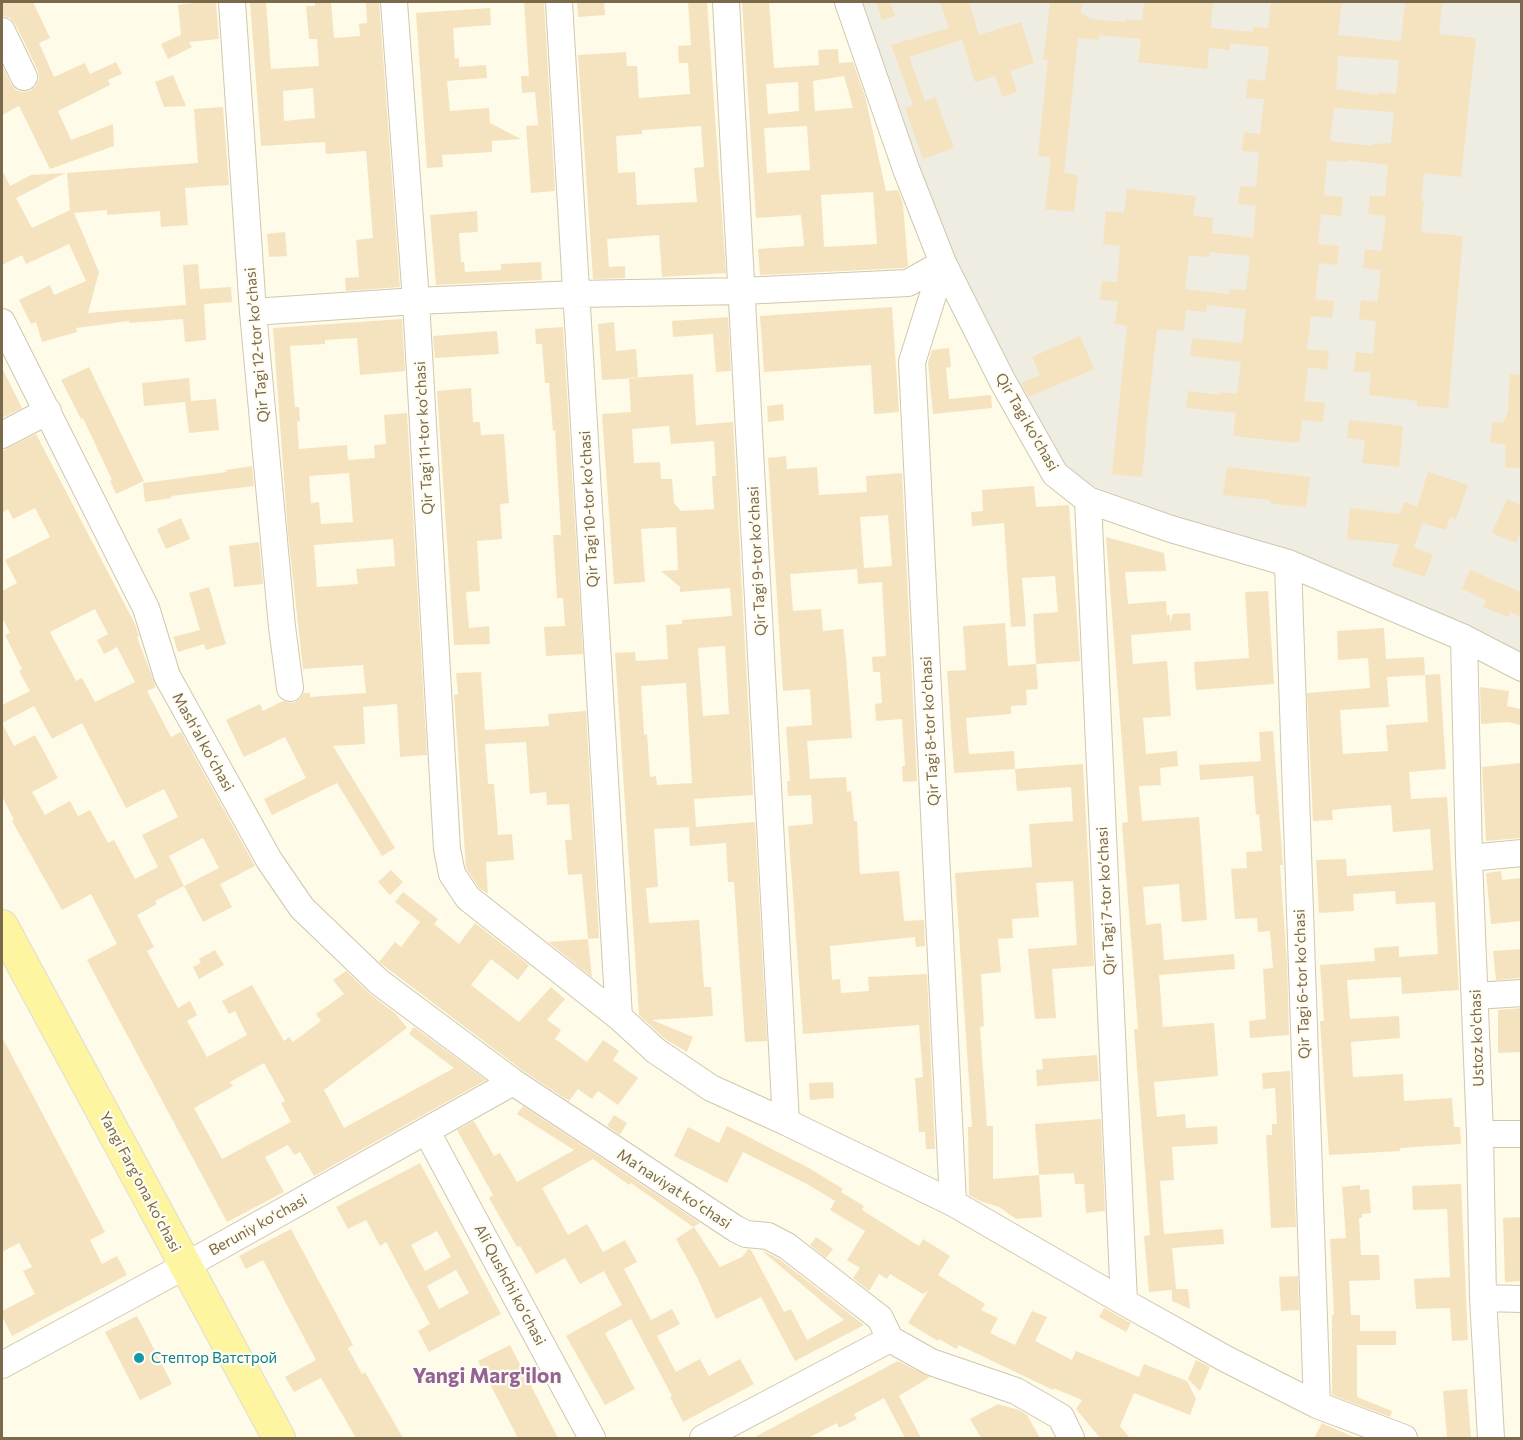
<!DOCTYPE html>
<meta charset="utf-8">
<style>
body{margin:0}
#map{position:relative;width:1523px;height:1440px;overflow:hidden;background:#fefbe9;font-family:Commissioner,sans-serif}
canvas{display:block}
.frame{position:absolute;inset:0;border:3px solid #7a694b;pointer-events:none}
</style>
<div id="map">
<canvas width="1523" height="1440"></canvas>
<div class="frame"></div>
</div>
<script>
const context = document.querySelector('canvas').getContext('2d');
context.lineJoin = 'round';
function fill(path, color) { context.fillStyle = color; context.fill(path, 'evenodd'); }
const toPath = rows => new Path2D(rows.map(r => 'M' + r).join(''));
function trace(path, color, width, dash) { context.strokeStyle = color; context.lineWidth = width; context.lineCap = dash ? 'butt' : 'round'; context.setLineDash(dash || []); context.stroke(path); }
function drawText(font, color, halo, rows, align = 'center') {
  context.font = font + ' Commissioner,sans-serif'; context.lineWidth = 4.5; context.setLineDash([]); context.textBaseline = 'middle'; context.strokeStyle = halo; context.fillStyle = color; for (const [text, x, y, turn = 0] of rows) {
    context.save(); context.translate(x, y); context.rotate((+turn || 0) * Math.PI / 180); context.textAlign = isNaN(turn) ? turn : align; if (halo) context.strokeText(text, 0, 0); context.fillText(text, 0, 0); context.restore();
  }
}
fill(toPath([
 [856,2,1521,2,1521,662,1333,573,1062,475,1020,401,913,165]
]), '#efece2');
fill(toPath([
 [2,2,33,2,50,38,39,43,54,77,85,63,90,74,116,62,122,74,108,80,110,85,58,111,71,140,113,124,114,146,50,169,19,106,2,115,2,65,11,84,16,90,22,92,30,91,36,86,39,78,38,71,16,25,10,18,2,16],
 [200,2,216,2,219,39,189,42,192,47,168,59,161,44,181,35,178,5],
 [250,2,266,2,271,69,319,66,317,39,309,39,306,6,315,6,315,2,331,2,334,38,360,36,359,24,367,23,366,2,379,2,400,287,346,291,345,278,359,277,356,240,373,238,366,151,326,154,325,142,261,146],
 [313,88,315,118,284,121,283,91],
 [524,2,544,2,555,191,531,193,526,126,538,125,535,92,522,93,521,76,529,76],
 [577,2,604,2,605,15,578,17],
 [688,2,707,2,726,273,662,277,659,235,607,239,609,267,625,266,625,278,593,279,578,55,626,52,627,66,637,66,639,98,690,94,688,63,679,63,678,46,691,45],
 [701,126,704,167,694,168,697,202,637,205,635,172,618,173,616,136,642,134,642,130],
 [742,2,769,2,774,68,819,65,818,50,838,49,839,63,853,62,865,96,886,191,898,190,903,204,908,266,904,268,760,275,758,249,804,246,801,215,756,218],
 [844,76,853,108,815,111,813,81],
 [798,82,799,111,768,114,766,84],
 [807,126,810,170,767,173,764,128],
 [873,192,877,244,824,247,821,195],
 [876,2,890,2,895,16,882,20],
 [940,2,969,2,979,35,1021,22,1034,63,1010,71,1017,92,1002,97,995,76,975,82,962,40,909,57,925,101,935,97,954,148,923,159,905,108,913,105,891,45,949,28],
 [1050,2,1082,2,1081,13,1091,19,1125,22,1125,19,1142,21,1144,2,1213,2,1211,28,1253,32,1253,27,1268,28,1271,2,1342,2,1338,35,1401,41,1405,2,1442,2,1439,34,1476,38,1461,177,1424,173,1421,201,1424,201,1421,232,1463,236,1448,408,1417,406,1417,401,1369,395,1371,373,1354,371,1356,352,1373,354,1376,321,1359,319,1361,300,1377,302,1381,270,1363,268,1365,249,1382,251,1386,216,1368,214,1370,195,1385,197,1388,165,1347,160,1347,162,1327,160,1324,195,1343,197,1341,216,1321,214,1318,244,1339,246,1337,265,1319,263,1315,299,1334,301,1332,318,1311,316,1307,349,1329,351,1327,370,1308,367,1304,401,1325,403,1323,422,1302,420,1299,443,1233,436,1236,413,1186,408,1188,391,1220,395,1220,392,1237,394,1241,362,1190,356,1192,338,1242,343,1246,309,1207,305,1206,312,1186,310,1184,331,1157,329,1145,439,1146,439,1142,477,1112,474,1127,326,1115,324,1118,301,1100,300,1102,281,1117,282,1120,246,1103,244,1106,211,1124,213,1127,189,1196,196,1193,216,1213,218,1212,233,1253,238,1256,206,1238,204,1240,186,1256,187,1259,152,1242,151,1244,132,1260,134,1264,99,1246,98,1248,79,1265,81,1269,47,1230,43,1230,50,1209,48,1207,69,1138,62,1141,39,1099,35,1099,40,1078,38,1064,173,1078,175,1074,212,1045,209,1051,157,1038,156,1048,59,1043,60],
 [1338,56,1399,60,1396,94,1378,92,1378,95,1336,89],
 [1334,108,1394,112,1391,143,1373,144,1373,146,1330,141],
 [1210,252,1250,256,1246,290,1230,289,1229,294,1185,289,1189,255,1209,257],
 [490,8,491,25,453,28,455,59,459,58,459,67,486,65,487,78,447,81,450,111,489,108,490,123,521,139,492,141,492,152,442,155,443,167,427,168,416,13],
 [173,75,186,106,164,107,155,82],
 [223,107,229,185,185,188,188,225,161,227,160,211,107,215,107,210,74,213,99,272,88,313,186,305,183,265,198,264,200,289,231,287,232,302,204,304,206,340,185,342,183,319,129,323,129,321,76,328,77,332,42,342,36,322,31,324,19,300,50,285,54,295,86,281,69,244,26,264,22,255,2,265,2,170,10,186,31,175,65,173,16,198,32,228,70,210,67,173,198,163,194,109],
 [477,211,478,232,459,233,461,262,464,262,465,272,501,270,501,264,541,262,542,280,436,285,430,215],
 [285,232,287,256,269,257,267,234],
 [892,307,899,412,874,414,871,365,764,372,760,316],
 [728,317,731,371,716,372,713,334,673,337,672,321],
 [402,319,405,371,360,375,357,338,325,340,325,344,290,346,295,407,299,407,300,421,297,422,299,449,347,445,348,460,375,458,374,445,386,444,384,415,407,413,427,755,400,757,397,704,363,707,365,744,333,746,395,848,382,856,337,783,272,815,264,799,306,778,285,737,244,757,226,720,260,704,263,711,283,701,293,703,300,699,304,693,310,693,310,697,366,693,363,665,303,669,288,534,273,328],
 [349,473,353,522,321,524,319,502,311,503,309,476],
 [393,539,395,566,356,569,358,584,317,587,314,545],
 [614,322,616,351,636,349,638,378,602,380,598,324],
 [563,327,583,654,546,656,544,627,565,626,563,598,557,598,553,535,561,535,555,430,553,431,549,383,545,383,542,344,536,344,535,329],
 [497,331,499,354,435,358,433,336],
 [1080,336,1094,369,1029,397,1021,383,1040,375,1032,357],
 [949,348,951,367,946,368,949,399,991,395,992,408,933,414,928,363,932,350],
 [89,367,144,481,116,494,110,481,112,480,83,418,81,419,61,380],
 [2,368,22,408,2,418],
 [693,374,696,425,733,422,753,795,694,799,696,827,755,822,767,1041,745,1042,734,882,728,882,726,843,690,846,689,827,654,829,658,887,646,888,649,923,699,920,704,987,711,987,713,1016,652,1020,693,1037,687,1052,665,1039,639,1015,615,653,635,652,636,661,668,659,666,625,682,624,682,620,732,616,730,588,680,592,680,587,661,571,678,570,676,527,641,529,645,582,614,584,602,414,631,412,629,378],
 [669,426,671,444,714,441,716,476,712,476,714,509,681,511,674,503,672,479,661,479,660,462,634,463,632,429],
 [725,646,729,714,703,716,698,648],
 [686,683,692,783,657,785,656,776,650,777,647,734,644,735,641,686],
 [1510,374,1521,375,1521,468,1505,467,1506,444,1490,443,1492,422,1503,423,1508,412],
 [189,378,191,401,216,399,219,430,189,433,185,402,144,406,142,383],
 [471,388,473,422,480,422,481,435,504,434,509,503,500,504,502,539,477,541,480,591,466,592,469,628,489,626,490,644,454,645,437,391],
 [783,404,784,420,768,422,767,406],
 [1349,420,1403,426,1399,467,1362,463,1365,440,1347,438],
 [36,434,135,624,139,636,137,637,156,687,147,691,171,737,181,732,255,866,220,884,232,907,203,922,184,886,155,901,157,904,137,915,154,947,147,951,178,1008,190,1001,197,1015,187,1021,207,1057,247,1035,235,1011,229,1014,222,1001,252,985,284,1041,289,1037,293,1042,321,1021,316,1014,344,994,333,980,346,971,370,994,396,1014,407,1028,324,1090,344,1128,454,1068,409,1034,414,1027,486,1080,314,1176,300,1152,294,1155,288,1145,265,1157,284,1192,227,1222,87,960,117,944,91,894,62,910,12,821,14,820,2,796,2,705,30,691,19,671,22,669,5,635,10,633,2,617,2,591,17,583,5,560,50,537,35,508,13,519,8,509,2,513,2,451],
 [95,609,108,634,97,640,104,654,117,647,135,682,95,702,82,678,76,681,50,632],
 [34,706,52,739,82,723,126,808,164,789,178,817,142,835,158,867,135,879,114,840,108,843,90,810,78,816,70,801,45,815,32,792,58,778,35,735,14,746,2,723],
 [203,838,219,868,184,886,169,856],
 [264,1063,285,1101,281,1103,291,1122,222,1159,194,1108,233,1086,230,1082],
 [786,456,787,469,817,467,819,495,867,492,866,476,902,473,917,781,903,782,902,766,905,766,902,719,876,721,875,704,882,703,880,672,873,672,872,657,886,656,882,582,858,584,857,569,790,574,793,611,821,609,823,631,843,629,846,658,852,738,807,741,810,779,846,777,847,792,851,791,854,821,857,821,860,874,899,871,904,921,924,920,925,946,916,947,915,937,830,946,832,980,840,979,841,993,869,991,868,977,927,974,935,1149,926,1149,925,1132,919,1132,915,1078,923,1077,919,1025,803,1034,788,826,813,824,811,795,788,796,787,781,790,781,786,727,812,725,810,689,783,691,768,458],
 [888,515,892,566,864,568,860,517],
 [252,466,254,486,171,496,172,498,145,502,143,483,227,472,226,470],
 [1227,467,1310,477,1306,507,1270,503,1270,500,1223,495],
 [1428,472,1468,485,1456,519,1450,517,1446,530,1422,523,1414,548,1433,554,1425,577,1392,566,1399,544,1347,539,1350,508,1400,514,1404,502,1417,507],
 [1034,486,1036,507,1069,505,1080,661,1036,664,1033,614,1058,612,1055,576,1022,578,1026,626,1011,627,1004,523,972,526,971,512,983,511,982,490],
 [1507,499,1521,505,1521,531,1516,543,1492,533],
 [181,518,190,539,166,549,157,529],
 [1106,537,1164,553,1166,571,1125,572,1128,604,1166,601,1167,615,1170,615,1170,623,1173,614,1190,613,1191,630,1131,635,1133,664,1167,661,1171,716,1143,718,1146,754,1177,751,1178,766,1160,768,1161,785,1139,786,1142,821,1199,817,1207,920,1182,922,1179,884,1143,887,1146,925,1161,923,1164,960,1234,954,1235,969,1159,975,1163,1027,1214,1023,1218,1076,1154,1082,1157,1117,1185,1114,1186,1128,1217,1126,1218,1144,1172,1147,1174,1180,1160,1181,1164,1234,1223,1229,1224,1244,1172,1248,1176,1289,1188,1289,1190,1309,1172,1301,1172,1290,1149,1292,1144,1236,1150,1235,1134,1029,1138,1029,1122,823,1128,822],
 [259,542,263,584,234,587,229,546],
 [1470,570,1521,592,1521,617,1510,612,1508,617,1483,607,1486,600,1462,589],
 [209,587,226,644,206,650,204,644,178,652,173,637,200,630,189,593],
 [1268,591,1274,684,1196,690,1194,662,1249,658,1245,592],
 [1005,623,1008,666,1036,664,1038,689,1026,690,1027,705,1011,706,1011,714,966,718,969,754,1014,751,1015,769,954,773,947,671,966,670,963,626],
 [1384,628,1386,659,1424,657,1425,675,1440,674,1446,769,1409,772,1411,799,1447,797,1459,990,1402,994,1401,977,1347,980,1350,1019,1399,1016,1400,1038,1351,1042,1353,1077,1403,1074,1404,1101,1452,1098,1454,1127,1460,1127,1461,1144,1400,1148,1400,1151,1329,1155,1320,1021,1324,1021,1320,965,1375,961,1374,948,1399,946,1399,957,1438,954,1435,902,1396,904,1395,891,1353,894,1354,911,1319,913,1316,860,1346,859,1347,876,1433,870,1430,829,1393,832,1391,805,1340,809,1332,810,1333,820,1313,821,1307,693,1370,688,1368,658,1338,660,1337,631],
 [1425,675,1428,722,1386,725,1388,751,1343,754,1340,710,1389,707,1387,677],
 [481,672,485,730,549,726,548,714,586,711,599,938,588,939,582,874,568,875,565,840,572,840,569,804,547,805,546,792,530,794,526,742,485,744,488,784,494,784,498,835,512,834,514,860,486,862,488,894,479,888,466,868,454,695,458,694,456,673],
 [1480,687,1509,691,1507,706,1521,709,1521,725,1508,722,1481,724],
 [1273,731,1283,865,1280,865,1287,962,1289,1035,1250,1038,1249,1021,1266,1019,1263,969,1273,968,1270,931,1258,932,1257,918,1235,919,1231,869,1247,868,1246,852,1262,851,1259,814,1256,815,1253,776,1200,780,1199,765,1261,761,1259,732],
 [1521,763,1521,838,1486,841,1482,767],
 [1083,764,1094,966,1052,969,1056,1018,1035,1019,1028,949,1077,945,1073,881,1036,883,1039,917,1012,919,1013,938,998,939,1001,972,981,974,984,1026,980,1027,987,1126,993,1126,993,1179,1039,1175,1042,1217,1016,1219,999,1207,980,1201,969,1195,968,1127,972,1127,955,873,1032,867,1029,824,1073,821,1071,787,1017,791,1015,769],
 [391,870,403,882,390,895,378,882],
 [1501,871,1502,880,1521,878,1521,921,1491,924,1486,873],
 [403,892,438,919,434,924,459,944,475,923,529,965,518,980,491,959,471,985,519,1022,551,987,565,999,547,1020,561,1030,555,1039,587,1062,603,1040,619,1051,613,1060,638,1078,618,1105,598,1091,592,1099,578,1089,569,1101,522,1070,379,962,395,942,401,947,420,922,395,902],
 [588,939,592,977,548,942],
 [1521,949,1521,978,1496,980,1493,951],
 [215,950,224,965,199,979,193,967,201,963,199,959],
 [1521,1008,1521,1052,1498,1053,1498,1010],
 [2,1037,105,1232,90,1240,102,1264,117,1256,127,1275,12,1336,2,1316,2,1311,35,1294,23,1271,32,1267,19,1243,2,1252],
 [1097,1055,1099,1081,1037,1086,1036,1070,1043,1069,1042,1059],
 [1290,1071,1296,1227,1271,1228,1266,1135,1272,1135,1272,1124,1277,1124,1275,1088,1263,1089,1262,1073],
 [833,1082,834,1098,810,1100,809,1083],
 [523,1106,700,1223,693,1227,631,1183,629,1185,593,1159,542,1188,568,1235,587,1224,603,1252,625,1240,637,1262,624,1269,651,1320,672,1309,680,1324,657,1336,676,1372,700,1359,709,1376,740,1359,754,1384,683,1422,670,1397,672,1396,631,1319,605,1333,635,1389,605,1405,566,1336,622,1305,604,1271,580,1284,565,1258,536,1274,520,1246,517,1247,489,1198,493,1195,457,1130,474,1121,494,1156,500,1153,517,1182,574,1150,517,1114],
 [614,1115,627,1123,620,1135,607,1126],
 [1101,1119,1105,1211,1086,1213,1084,1184,1075,1184,1074,1173,1039,1175,1035,1124],
 [727,1126,809,1168,843,1189,841,1192,864,1206,862,1210,919,1246,923,1239,950,1256,938,1275,985,1304,981,1310,998,1318,990,1333,1015,1345,1032,1311,1047,1317,1035,1341,1072,1360,1076,1351,1139,1377,1144,1364,1187,1381,1196,1399,1190,1415,1134,1393,1120,1426,1130,1438,1100,1438,1076,1409,1082,1400,1053,1388,1053,1390,959,1345,956,1349,939,1339,938,1341,908,1323,928,1291,923,1294,890,1274,887,1279,879,1274,869,1291,853,1278,860,1268,847,1260,865,1231,830,1210,835,1201,807,1184,743,1152,727,1183,674,1156,688,1127,719,1143],
 [420,1163,501,1314,429,1352,418,1331,430,1324,386,1242,380,1246,366,1220,348,1229,336,1207],
 [437,1231,451,1257,425,1271,411,1245],
 [456,1270,469,1293,439,1309,427,1286],
 [1461,1184,1468,1340,1452,1341,1450,1308,1416,1309,1414,1279,1450,1277,1447,1209,1413,1210,1412,1186],
 [1360,1185,1360,1190,1369,1189,1371,1213,1362,1214,1362,1218,1359,1218,1361,1255,1379,1255,1380,1280,1349,1281,1351,1315,1360,1315,1360,1331,1396,1331,1396,1345,1357,1345,1357,1397,1392,1411,1390,1417,1332,1395,1332,1315,1334,1315,1330,1239,1346,1238,1342,1187],
 [1520,1217,1521,1281,1505,1282,1503,1218],
 [694,1227,720,1267,742,1257,748,1249,751,1250,784,1312,791,1309,807,1340,844,1320,761,1250,779,1259,864,1325,795,1361,761,1297,716,1319,697,1277,676,1239],
 [291,1229,353,1345,348,1348,362,1374,365,1372,403,1438,356,1438,321,1378,294,1392,285,1377,316,1360,263,1260,246,1269,239,1256],
 [816,1237,833,1249,826,1258,810,1245],
 [1298,1276,1299,1310,1281,1311,1279,1277],
 [1104,1308,1131,1323,1126,1332,1099,1317],
 [137,1316,172,1384,140,1400,105,1332],
 [510,1345,558,1438,518,1438,478,1361],
 [1196,1360,1210,1367,1200,1391,1188,1379],
 [898,1361,930,1377,899,1396,921,1438,905,1438,884,1398,854,1414,857,1419,839,1428,837,1423,808,1438,753,1438],
 [1467,1389,1471,1438,1447,1438,1443,1391],
 [998,1404,1019,1410,1027,1415,1040,1438,981,1438,970,1419],
 [1322,1423,1324,1424,1356,1438,1314,1438]
]), '#f5e3bf');
const minor = toPath([
 [232,2,253,312,282,627,290,688],
 [394,2,416,301,447,849,452,874,468,898,619,1017,656,1051,711,1088,786,1122,953,1203,1124,1302,1226,1359,1317,1405,1404,1438],
 [559,2,619,1017],
 [726,2,786,1122],
 [848,2,906,169,943,263,1003,382,1055,474,1088,500,1171,529,1288,563,1464,638,1522,668],
 [2,31,24,77],
 [943,263,912,362,953,1203],
 [253,312,416,301,576,294,742,291,908,283,943,263],
 [2,322,146,608,167,676,269,860,302,908,379,982,513,1082,736,1229,746,1234,768,1236,787,1246,880,1318,890,1339,931,1362,1016,1391,1061,1417,1071,1438],
 [2,435,48,411],
 [1088,500,1124,1302],
 [1288,563,1317,1405],
 [1464,638,1469,858,1480,1134,1483,1298,1491,1438],
 [1469,858,1522,853],
 [1475,996,1522,993],
 [427,1132,592,1438],
 [1480,1134,1522,1134],
 [1483,1298,1522,1299],
 [2,1365,185,1266,513,1082],
 [703,1438,890,1339]
]);
const major = toPath([
 [2,926,279,1438]
]);
trace(minor, '#d1c7ad', 28);
trace(major, '#dfdbd4', 34);
trace(minor, '#fff', 26);
trace(major, '#fef5a0', 32);
for (const [x, y, r, color] of [
 [139,1358,6,"#0f9aa8"]
]) { const dot = new Path2D(); dot.arc(x, y, r, 0, 2 * Math.PI); context.fillStyle = color; context.fill(dot); trace(dot, '#fffdf1', 2); }
drawText('15px', '#7a694b', '#fffdf1', [
 ["Qir Tagi 12-tor koʼchasi",257,345,-95],
 ["Qir Tagi ko'chasi",1027,422,60],
 ["Qir Tagi 11-tor koʼchasi",424,438,-93],
 ["Qir Tagi 10-tor koʼchasi",589,509,-93],
 ["Qir Tagi 9-tor koʼchasi",757,561,-93],
 ["Qir Tagi 8-tor koʼchasi",930,731,-93],
 ["Mashʻal koʻchasi",203,742,61],
 ["Qir Tagi 7-tor koʼchasi",1106,901,-93],
 ["Qir Tagi 6-tor koʼchasi",1302,984,-92],
 ["Ustoz ko'chasi",1477,1038,-92],
 ["Yangi Fargʻona koʻchasi",140,1182,62],
 ["Maʻnaviyat koʻchasi",674,1189,33],
 ["Beruniy koʻchasi",258,1225,-29],
 ["Ali Qushchi koʻchasi",510,1285,62]
]);
drawText('15px', '#0d838f', '#fffdf1', [
 ["Стептор Ватстрой",151,1358]
], 'left');
drawText('bold 21px', '#936396', '#fffdf1', [
 ["Yangi Marg'ilon",487,1376]
]);
</script>
